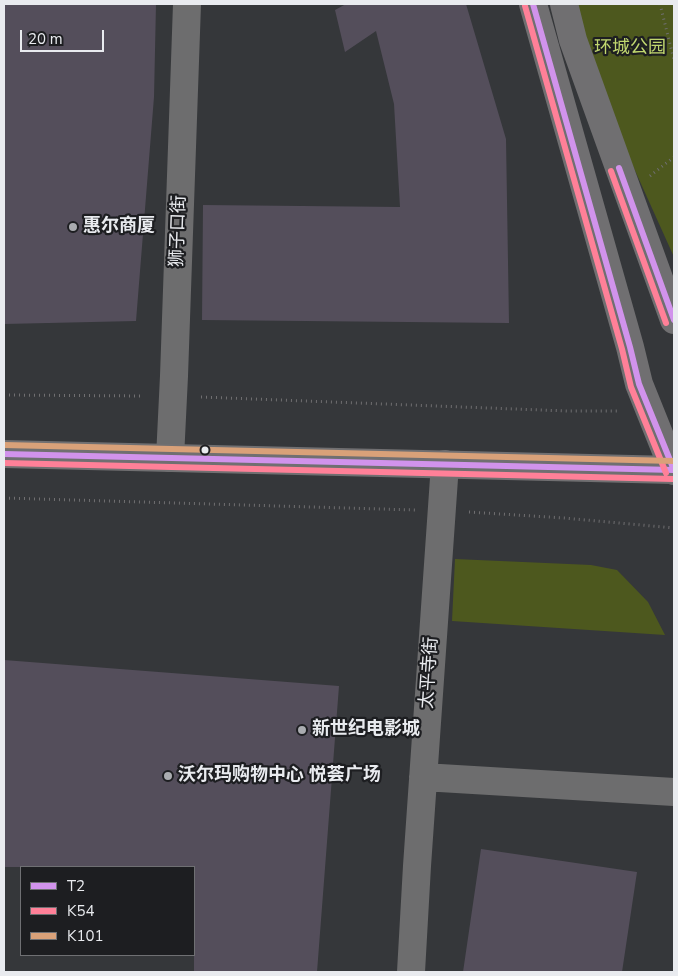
<!DOCTYPE html>
<meta charset="utf-8">
<style>
body{margin:0}
#map{position:relative;width:678px;height:976px;overflow:hidden;background:#35373a;font-family:"Nunito Sans",sans-serif}
canvas{display:block}
.frame{position:absolute;inset:0;border:5px solid #e9ebef;pointer-events:none}
.legend{position:absolute;left:20px;top:866px;width:175px;height:90px;box-sizing:border-box;background:#1d1e21;border:1px solid #6f7073;margin:0;padding:6px 9px;list-style:none;font-size:15px;color:#e9ebef}
.legend li{display:flex;align-items:center;gap:10px;height:25px}
.legend b{width:25px;border:1px solid #6f7073}
.scale{position:absolute;left:20px;top:30px;width:84px;height:22px;box-sizing:border-box;border:2px solid #e9ebef;border-top:0;padding-left:6px;font-size:15px;line-height:18px;white-space:nowrap;color:#e9ebef;-webkit-text-stroke:4px #1d1e21;paint-order:stroke}
</style>
<div id="map">
<canvas width="678" height="976"></canvas>
<div class="frame"></div>
<ul class="legend">
<li><b style="height:6px;background:#d193ec"></b>T2</li>
<li><b style="height:6px;background:#ff8098"></b>K54</li>
<li><b style="height:6px;background:#d9a179"></b>K101</li>
</ul>
<div class="scale">20 m</div>
</div>
<script>
const context = document.querySelector('canvas').getContext('2d');
context.lineJoin = 'round';
function fill(path, color) { context.fillStyle = color; context.fill(path, 'evenodd'); }
const toPath = rows => new Path2D(rows.map(r => 'M' + r).join(''));
function trace(path, color, width, dash) { context.strokeStyle = color; context.lineWidth = width; context.lineCap = dash ? 'butt' : 'round'; context.setLineDash(dash || []); context.stroke(path); }
function drawText(font, color, halo, rows, align = 'center') {
  context.font = font + ' "Nunito Sans","Noto Sans SC",sans-serif'; context.lineWidth = 4.5; context.setLineDash([]); context.textBaseline = 'middle'; context.strokeStyle = halo; context.fillStyle = color; for (const [text, x, y, turn = 0] of rows) {
    context.save(); context.translate(x, y); context.rotate((+turn || 0) * Math.PI / 180); context.textAlign = isNaN(turn) ? turn : align; if (halo) context.strokeText(text, 0, 0); context.fillText(text, 0, 0); context.restore();
  }
}
fill(toPath([
 [560,4,674,4,674,257],
 [455,559,591,565,617,570,648,602,665,635,452,621]
]), '#4d581e');
fill(toPath([
 [4,4,156,4,154,97,136,321,4,324],
 [346,4,466,4,506,139,509,323,202,320,203,205,400,207,394,104,376,31,345,52,335,10],
 [4,660,339,686,317,972,194,972,194,867,4,867],
 [481,849,637,872,622,972,463,972]
]), '#544e5b');
trace(toPath([
 [660,4,674,60],
 [650,176,674,157],
 [4,395,144,396],
 [201,397,567,411,619,411],
 [4,498,415,510],
 [469,512,564,518,674,528]
]), '#706f71', 3, [1, 4]);
trace(toPath([
 [170,458,174,376,187,4],
 [423,777,674,792],
 [411,972,417,866,445,464]
]), '#6d6d6e', 28);
trace(toPath([
 [533,4,630,347,639,384,674,471],
 [564,4,573,40,674,320],
 [4,454,674,470]
]), '#706f71', 28);
trace(toPath([
 [533,4,630,347,639,384,674,470],
 [619,168,674,320],
 [4,454,674,470]
]), '#d193ec', 6);
trace(toPath([
 [525,6,622,349,631,387,666,473],
 [611,171,666,323],
 [4,463,674,479]
]), '#ff8098', 6);
trace(toPath([
 [4,445,674,461]
]), '#d9a179', 6);
for (const [x, y, r, color] of [
 [73,227,5,"#aaacb0"],
 [205,450,4.5,"#e9ebef"],
 [302,730,5,"#aaacb0"],
 [168,776,5,"#aaacb0"]
]) { const dot = new Path2D(); dot.arc(x, y, r, 0, 2 * Math.PI); context.fillStyle = color; context.fill(dot); trace(dot, '#1d1e21', 2); }
drawText('18px', '#c1d76f', '#1d1e21', [
 ["环城公园",630,49]
]);
drawText('bold 18px', '#e9ebef', '#1d1e21', [
 ["惠尔商厦",83,227],
 ["新世纪电影城",312,730],
 ["沃尔玛购物中心 悦荟广场",178,776]
], 'left');
drawText('18px', '#e9ebef', '#1d1e21', [
 ["狮子口街",179,231,-88],
 ["太平寺街",430,673,-86]
]);
</script>
